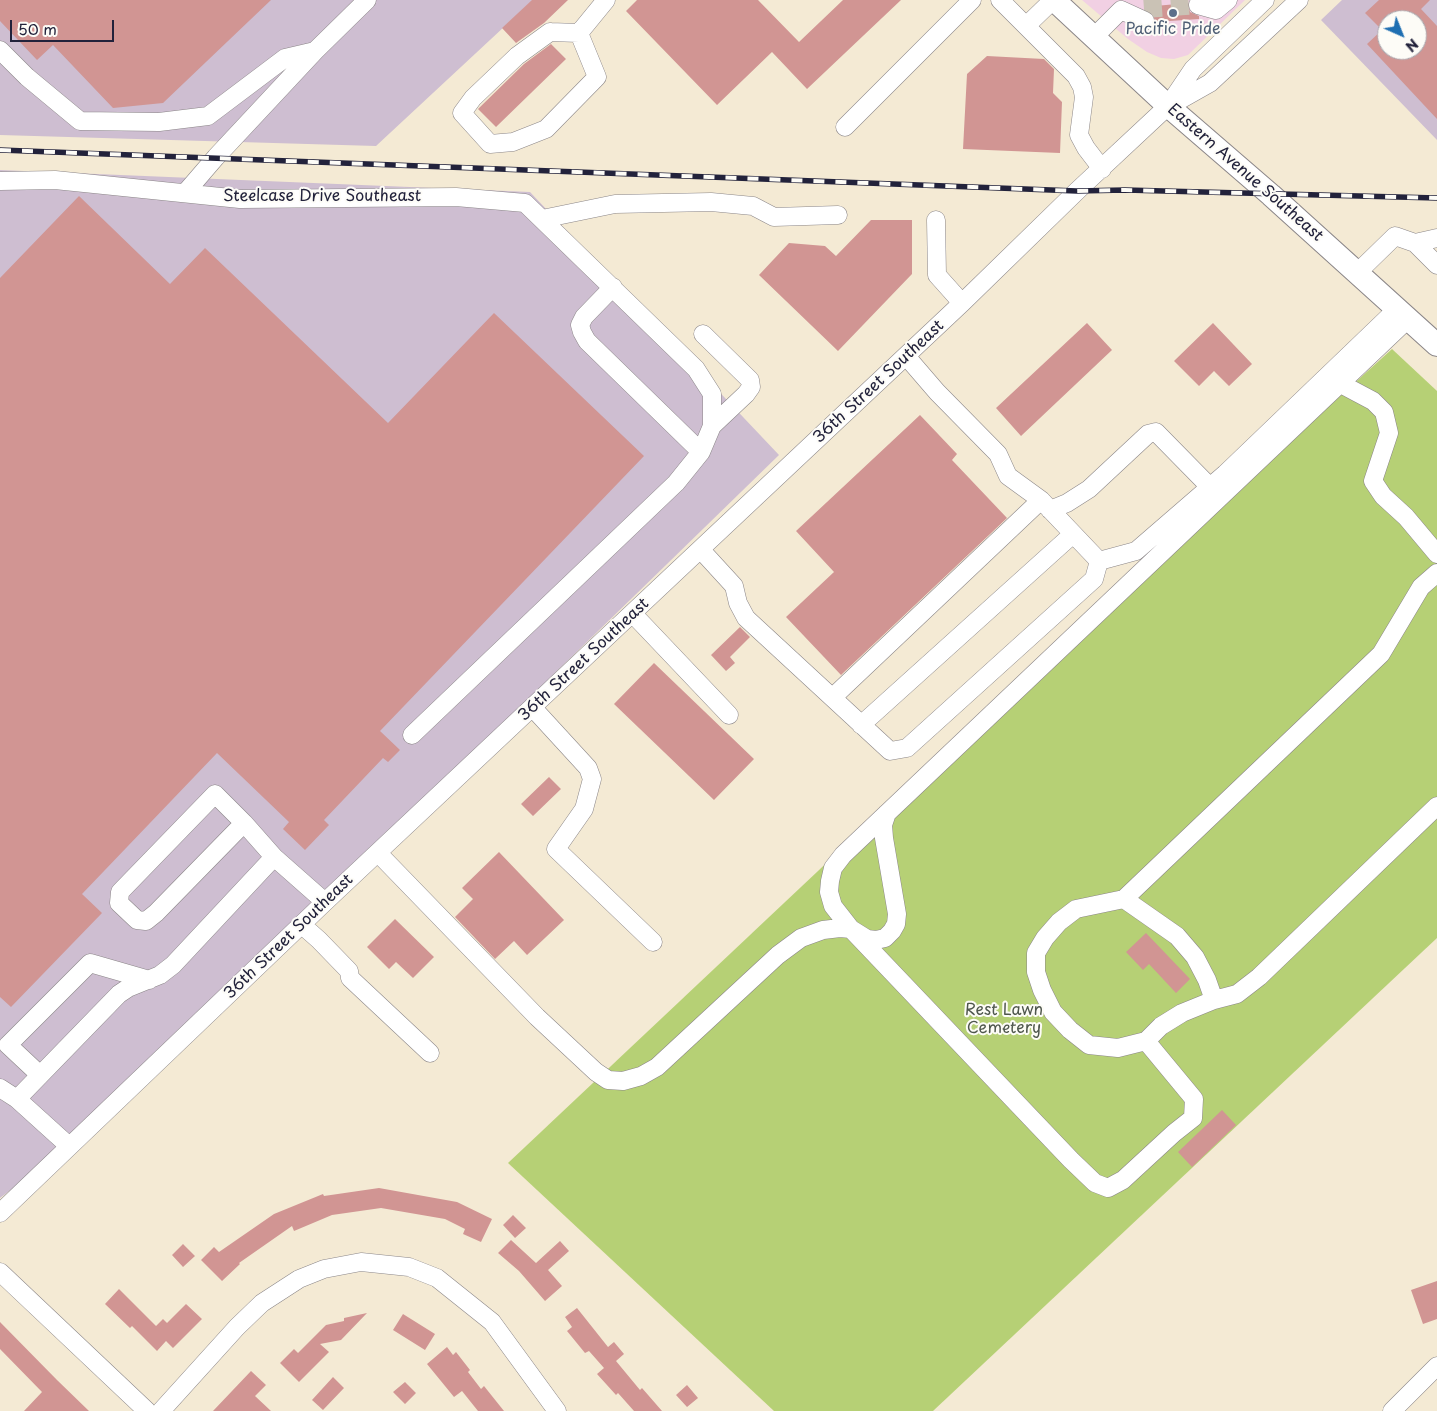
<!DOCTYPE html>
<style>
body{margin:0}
#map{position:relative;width:1437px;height:1411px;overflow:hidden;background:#f4ead4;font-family:"Playpen Sans",sans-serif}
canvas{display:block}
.north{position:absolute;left:1377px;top:10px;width:50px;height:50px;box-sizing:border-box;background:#fdfcf7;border:1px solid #a5a5ac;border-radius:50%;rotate:136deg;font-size:14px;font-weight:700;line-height:20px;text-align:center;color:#22223b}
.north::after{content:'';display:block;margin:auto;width:18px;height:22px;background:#1f6fb2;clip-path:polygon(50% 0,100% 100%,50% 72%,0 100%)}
.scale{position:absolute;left:10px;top:20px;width:104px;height:22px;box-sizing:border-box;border:2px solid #22223b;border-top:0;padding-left:6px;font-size:15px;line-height:18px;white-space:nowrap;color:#22223b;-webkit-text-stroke:4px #fdfcf7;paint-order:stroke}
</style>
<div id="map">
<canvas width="1437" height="1411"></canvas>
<div class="north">N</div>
<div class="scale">50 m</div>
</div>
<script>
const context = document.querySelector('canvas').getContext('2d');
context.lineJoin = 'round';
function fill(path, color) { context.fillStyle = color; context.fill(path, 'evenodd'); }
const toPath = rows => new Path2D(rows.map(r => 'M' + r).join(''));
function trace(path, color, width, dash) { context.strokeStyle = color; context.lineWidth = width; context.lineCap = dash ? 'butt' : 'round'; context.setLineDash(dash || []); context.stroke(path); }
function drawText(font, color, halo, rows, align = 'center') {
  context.font = font + ' "Playpen Sans",sans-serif'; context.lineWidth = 4; context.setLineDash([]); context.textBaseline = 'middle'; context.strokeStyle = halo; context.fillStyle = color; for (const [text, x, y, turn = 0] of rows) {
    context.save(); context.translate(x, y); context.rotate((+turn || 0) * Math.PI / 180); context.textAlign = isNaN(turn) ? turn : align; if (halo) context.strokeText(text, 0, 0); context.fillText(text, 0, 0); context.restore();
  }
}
fill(toPath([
 [1082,0,1245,0,1188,55,1174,59,1161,58,1147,52,1128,39]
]), '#f1d0e3');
fill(toPath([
 [0,0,533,0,376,146,0,135],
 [1342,0,1437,0,1437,140,1321,20],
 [1387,20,1417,20,1417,50,1387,50],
 [0,170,530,192,779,455,69,1146,0,1198]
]), '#cebed1');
fill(toPath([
 [1392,349,1437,391,1437,938,933,1411,774,1411,508,1163,853,838]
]), '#b6d075');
fill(toPath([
 [0,0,271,0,163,103,113,108,53,45,37,60,0,21],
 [532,0,568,0,544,23,516,43,502,28],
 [637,0,758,0,799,42,843,0,901,0,807,89,772,52,717,105,626,11],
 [1379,0,1430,0,1421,9,1437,26,1437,119,1367,44,1382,30,1365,13],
 [1387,20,1417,20,1417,50,1387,50],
 [1188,3,1190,12,1199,16,1199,19,1155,22,1153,14,1144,9,1144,7],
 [551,44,566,59,496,127,478,109,524,64],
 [987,56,1044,59,1054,69,1053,93,1062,102,1060,153,963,149,967,74],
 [79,196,170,284,205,248,388,423,494,313,644,456,380,731,400,750,388,762,383,758,324,820,329,825,305,850,283,829,289,822,217,753,82,894,102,913,11,1007,0,997,0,278],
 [871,220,912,220,912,274,838,351,759,275,789,243,825,246,836,256],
 [1087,323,1112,350,1021,436,996,408],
 [1213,323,1252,364,1229,386,1214,371,1199,386,1174,361],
 [920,415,957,454,952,460,1007,518,841,675,786,617,834,572,796,531],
 [740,627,750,637,730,657,735,663,726,671,711,655],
 [654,663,754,759,714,800,614,704],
 [549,777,561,789,533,816,521,804],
 [499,852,564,920,527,955,514,941,495,959,455,917,473,899,462,888],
 [395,919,434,957,413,978,396,962,389,969,367,947],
 [1146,933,1190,979,1176,993,1149,964,1143,970,1126,952],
 [1222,1110,1236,1125,1192,1167,1178,1152],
 [379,1188,457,1202,492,1219,481,1242,463,1234,465,1229,445,1219,381,1208,332,1215,294,1231,292,1226,239,1263,240,1264,222,1281,201,1260,214,1247,219,1252,274,1214,323,1194,324,1196],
 [513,1215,526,1228,515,1238,503,1225],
 [511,1240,536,1263,560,1241,569,1251,548,1270,562,1286,545,1301,519,1271,498,1253],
 [183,1244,195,1256,183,1267,172,1255],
 [1437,1281,1437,1319,1423,1324,1411,1290],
 [119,1289,156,1326,163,1319,167,1323,186,1304,202,1319,173,1348,166,1341,157,1351,132,1326,130,1328,105,1304],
 [577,1308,608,1347,614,1342,624,1354,616,1361,640,1390,642,1388,662,1411,634,1411,618,1393,616,1395,597,1374,604,1368,589,1351,585,1353,567,1331,572,1327,565,1317],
 [367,1313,341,1340,320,1344,329,1352,299,1382,280,1363,294,1349,298,1353,326,1325,344,1321,344,1318],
 [403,1314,435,1334,425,1350,393,1330],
 [0,1322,57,1380,89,1411,24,1411,42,1392,0,1349],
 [447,1347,453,1355,456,1352,470,1370,468,1372,481,1389,484,1386,504,1411,478,1411,462,1391,454,1397,427,1364],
 [251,1371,266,1385,255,1396,271,1411,213,1411],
 [333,1377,344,1388,323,1410,312,1400],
 [405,1382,416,1393,405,1404,393,1392],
 [687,1385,698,1398,687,1407,676,1395]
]), '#d19593');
trace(toPath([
 [1144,9,1198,5]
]), '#cac2b5', 18, [18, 9]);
const minor = toPath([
 [1000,0,1026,26],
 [1053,0,1026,26,1076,76,1082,87,1084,97,1079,135,1086,148,1102,169],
 [1198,5,1216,10,1228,0],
 [550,32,579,33,597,77,546,129,513,142,490,144,462,113,473,98,517,56,550,32],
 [579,33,606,0],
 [1094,37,1121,10,1145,21],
 [0,50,27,77,80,121,159,122,208,116,285,58,315,51,367,0],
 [1171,105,1210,83,1299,0],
 [845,127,972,0],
 [0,181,55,180,240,199,456,197,525,203,696,369,712,394,712,426,701,452,676,483,412,735],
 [185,193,216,157,315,51],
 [542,219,615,204,711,202,753,206,774,217,838,215],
 [936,220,937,275,962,303],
 [1415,243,1437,238],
 [1358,272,1395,236,1415,243,1437,265],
 [613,287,584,317,580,325,582,332,587,341,701,452],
 [703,334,750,380,751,387,746,394,712,426],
 [1341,384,1373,401,1384,412,1389,433,1373,481,1383,496,1406,517,1437,554],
 [1050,510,1067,503,1089,489,1148,434,1156,432,1210,487],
 [701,550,734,586,738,603,746,618,890,751,907,748,1094,579,1099,561,1041,500,1008,476,998,454,937,392,906,356],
 [1099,561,1136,551,1225,474,1398,308],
 [633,614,729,715],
 [833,697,1041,500],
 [533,708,588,768,592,779,584,809,556,849,653,942],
 [861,725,1073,534],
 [244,823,156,913,146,921,137,920,119,903,120,892,215,794,244,823,274,857],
 [378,853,537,1017,596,1072,608,1080,623,1081,641,1076,657,1067,778,955,801,938,823,930,840,928,851,929,867,939,876,940,885,938,892,931,896,924,897,914,884,838,883,825,887,813],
 [1124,899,1381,654,1421,587,1437,573],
 [302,925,319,940,349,971,350,978,430,1053],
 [1214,1000,1207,980,1195,957,1177,936,1124,899,1076,909,1059,922,1045,938,1036,953,1036,972,1042,990,1053,1012,1070,1030,1089,1045,1118,1048,1146,1041,1161,1026,1182,1013,1214,1000,1237,994,1259,977,1437,806],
 [1146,1041,1194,1099,1193,1118,1174,1133,1123,1180,1108,1188,1095,1183,1071,1160,851,929,833,906,829,892,830,881,833,868,843,855,1409,318],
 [40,1075,8,1045,90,963,149,980],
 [0,1088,17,1099,69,1146],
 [17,1099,119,994,128,988,160,975,173,965,274,857,325,902],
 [0,1213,325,902,962,303,1077,191,1168,106,1193,69,1265,0],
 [0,1272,147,1411],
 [161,1411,237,1327,262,1303,299,1279,324,1269,361,1262,409,1267,437,1278,492,1322,557,1411],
 [1392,1411,1437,1366]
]);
const major = toPath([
 [1054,0,1168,106,1271,195,1437,345]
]);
trace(minor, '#8b8688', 19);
trace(major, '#8b8688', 24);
trace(minor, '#fff', 18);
trace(major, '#fff', 22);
const rail = toPath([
 [0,150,1077,191,1125,190,1437,198]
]);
trace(rail, '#22223b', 5.5);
trace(rail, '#fdfcf7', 4, [11]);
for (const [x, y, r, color] of [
 [1173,13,5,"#5c6f8a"]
]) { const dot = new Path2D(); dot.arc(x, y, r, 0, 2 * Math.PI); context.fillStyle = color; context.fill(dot); trace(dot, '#fdfcf7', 2); }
drawText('16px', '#4e5e75', '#fdfcf7', [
 ["Pacific Pride",1173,30]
]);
drawText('16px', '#22223b', '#fdfcf7', [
 ["Eastern Avenue Southeast",1245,173,41],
 ["Steelcase Drive Southeast",322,197],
 ["36th Street Southeast",879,382,-43],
 ["36th Street Southeast",584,660,-43],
 ["36th Street Southeast",289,937,-44]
]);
drawText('16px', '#4e564c', '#fdfcf7', [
 ["Rest Lawn",1004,1011],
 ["Cemetery",1004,1029]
]);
</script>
